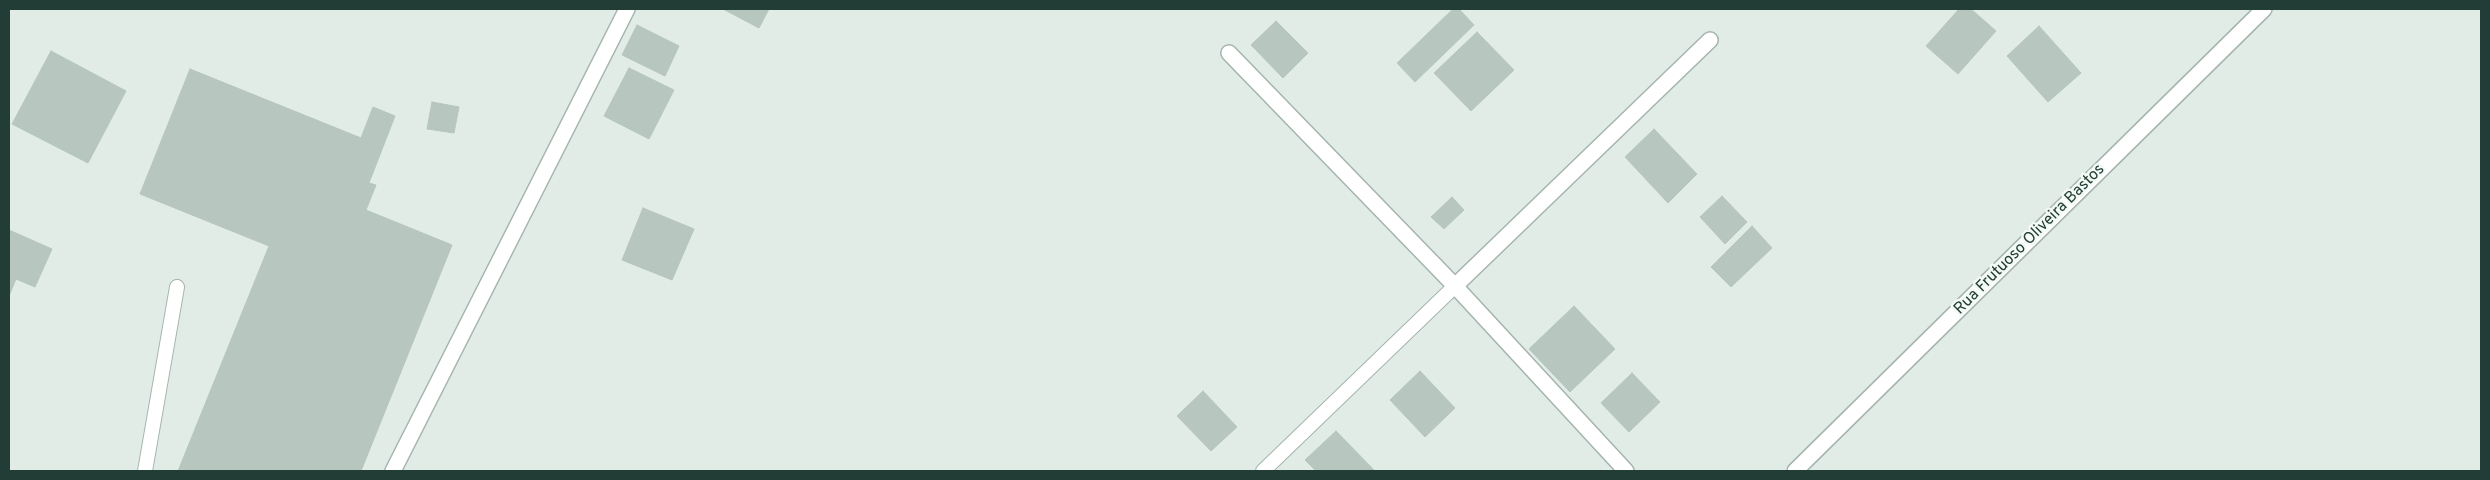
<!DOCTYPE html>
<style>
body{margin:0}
#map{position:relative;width:2490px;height:480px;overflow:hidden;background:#e2ece7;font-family:Overpass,sans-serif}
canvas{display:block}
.frame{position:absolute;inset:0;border:10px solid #223d35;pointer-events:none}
</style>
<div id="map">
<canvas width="2490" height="480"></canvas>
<div class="frame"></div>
</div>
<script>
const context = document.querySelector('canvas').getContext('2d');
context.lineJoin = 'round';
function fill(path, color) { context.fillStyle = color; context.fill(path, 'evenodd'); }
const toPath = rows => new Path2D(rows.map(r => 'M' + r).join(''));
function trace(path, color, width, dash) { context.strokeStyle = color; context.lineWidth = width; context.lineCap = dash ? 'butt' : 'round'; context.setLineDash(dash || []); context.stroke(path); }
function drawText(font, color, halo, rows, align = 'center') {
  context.font = font + ' Overpass,sans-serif'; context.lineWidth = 5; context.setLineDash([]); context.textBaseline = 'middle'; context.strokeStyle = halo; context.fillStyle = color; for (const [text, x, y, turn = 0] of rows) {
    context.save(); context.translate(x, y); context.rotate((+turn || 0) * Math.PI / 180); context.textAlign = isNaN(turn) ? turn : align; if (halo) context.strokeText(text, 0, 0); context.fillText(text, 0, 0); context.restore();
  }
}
const building = toPath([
 [723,9,769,9,759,28,723,9],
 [1453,9,1459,9,1474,25,1415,82,1397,63,1453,9],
 [1959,9,1971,9,1996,31,1958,74,1926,46,1959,9],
 [1276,21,1308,53,1283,78,1251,45,1276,21],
 [637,25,679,46,665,76,622,55,637,25],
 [2039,26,2081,73,2048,102,2007,56,2039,26],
 [1477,32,1514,70,1471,111,1434,73,1477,32],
 [51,51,126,91,88,163,12,124,51,51],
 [629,68,674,90,649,139,604,116,629,68],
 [190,69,361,138,373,107,395,116,369,183,376,185,366,210,452,245,361,471,178,471,269,246,140,194,190,69],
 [432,102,459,107,454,133,427,129,432,102],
 [1654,129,1697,174,1668,203,1625,157,1654,129],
 [1722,196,1747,222,1725,244,1700,217,1722,196],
 [1452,197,1464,210,1444,229,1431,217,1452,197],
 [643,208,694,229,672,280,622,260,643,208],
 [1752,226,1772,248,1731,287,1711,267,1752,226],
 [9,230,52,249,35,287,16,279,9,296,9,230],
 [1574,306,1615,349,1570,392,1529,349,1574,306],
 [1420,371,1455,408,1425,437,1390,400,1420,371],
 [1632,373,1660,402,1629,432,1601,403,1632,373],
 [1203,391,1237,427,1211,451,1177,416,1203,391],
 [1336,431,1375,471,1316,471,1305,460,1336,431]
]);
fill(building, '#b7c7c0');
trace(building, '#b5c6be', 1);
const lane = toPath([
 [145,471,177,287],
 [1263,471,1455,286]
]);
const street = toPath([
 [1229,53,1455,286,1626,471],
 [1455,286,1710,40],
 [393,471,627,9],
 [1795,471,2264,9]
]);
trace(lane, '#a5b4ae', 16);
trace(street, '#a5b4ae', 18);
trace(lane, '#fff', 14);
trace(street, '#fff', 15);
drawText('16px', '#223d35', '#f3f9f5', [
 ["Rua Frutuoso Oliveira Bastos",2030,240,-45]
]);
</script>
